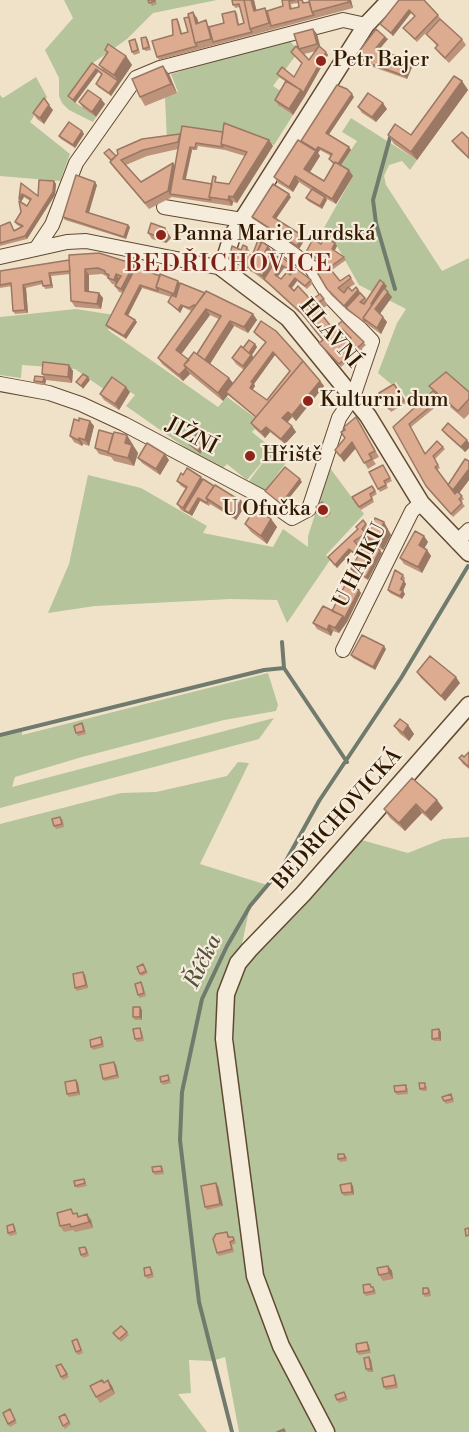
<!DOCTYPE html>
<meta charset="utf-8">
<style>
body{margin:0}
canvas{display:block;background:#f0e2c9}
</style>
<canvas width="469" height="1432"></canvas>
<script>
const context = document.querySelector('canvas').getContext('2d');
context.lineJoin = 'round';
function fill(path, color) { context.fillStyle = color; context.fill(path, 'evenodd'); }
const toPath = rows => new Path2D(rows.map(r => 'M' + r).join(''));
function trace(path, color, width, dash) { context.strokeStyle = color; context.lineWidth = width; context.lineCap = dash ? 'butt' : 'round'; context.setLineDash(dash || []); context.stroke(path); }
function drawText(font, color, halo, rows, align = 'center') {
  context.font = font + ' "Libre Bodoni",serif'; context.lineWidth = 4.5; context.setLineDash([]); context.textBaseline = 'middle'; context.strokeStyle = halo; context.fillStyle = color; for (const [text, x, y, turn = 0] of rows) {
    context.save(); context.translate(x, y); context.rotate((+turn || 0) * Math.PI / 180); context.textAlign = isNaN(turn) ? turn : align; if (halo) context.strokeText(text, 0, 0); context.fillText(text, 0, 0); context.restore();
  }
}
fill(toPath([
 [64,0,217,0,153,13,127,39,93,63,69,98,96,117,93,122,69,110,62,103,59,96,59,78,45,50,73,18],
 [289,40,299,51,273,86,287,95,280,107,293,115,274,145,230,129,228,135,167,141,165,97,178,92,171,74],
 [36,77,47,97,30,122,70,154,60,181,0,176,0,95,3,98],
 [351,118,417,160,410,170,402,161,389,165,384,176,386,185,442,271,469,258,469,396,451,380,415,411,396,382,391,384,378,373,397,323,406,309,359,285,337,246,320,235,353,176,339,168,357,141,342,132],
 [76,309,114,315,108,330,218,407,227,397,261,422,252,432,273,449,247,480,227,464,229,462,221,470,203,460,126,406,135,395,115,382,108,392,75,369,22,365,21,378,0,375,0,317],
 [273,449,288,460,264,492,249,481],
 [330,468,364,514,326,555,330,560,287,623,277,600,230,599,95,606,48,613,69,564,88,475,141,488,207,526,203,533,273,547,283,529,308,547,308,536],
 [268,673,278,705,276,711,224,720,82,757,15,777,12,787,274,718,259,739,0,808,0,735,22,730,22,735],
 [238,762,249,763,200,864,267,885,250,906,238,963,226,994,234,1051,232,995,247,960,358,839,408,853,443,839,469,837,469,1432,239,1432,225,1357,212,1361,189,1360,191,1393,178,1394,207,1432,0,1432,0,824,121,793,156,792,227,776]
]), '#b5c49a');
trace(toPath([
 [391,134,373,200,376,223,395,289],
 [282,642,284,668,347,762],
 [0,735,264,670,284,668],
 [232,1432,199,1302,180,1140,182,1092,202,999,227,946,250,906,282,868,319,801,401,678,468,566]
]), '#707b6e', 4);
const minor = toPath([
 [36,249,52,225,76,163,136,78,160,68,343,20,366,25],
 [0,257,67,242,86,241,222,268],
 [0,384,49,393,81,404,124,424,262,497,292,518,309,509,339,418,353,397,372,341,329,296,311,267,275,241,242,220,164,207],
 [457,542,469,530],
 [343,650,412,511,421,503]
]);
const tertiary = toPath([
 [390,0,366,25,232,236,222,268,288,318,368,416,421,503,469,553],
 [326,1432,281,1346,255,1276,224,1039,226,994,238,963,249,950,303,894,469,705]
]);
trace(minor, '#614a32', 16);
trace(tertiary, '#614a32', 19);
trace(minor, '#f5ecdc', 14);
trace(tertiary, '#f5ecdc', 16);
fill(toPath([
 [148,0,155,0,157,4,152,6],
 [232,0,254,0,256,10,265,8,267,11,283,6,282,0,303,0,304,3,309,2,309,0,351,0,353,8,159,60,157,57,173,35,177,19,179,22,182,33,188,32,197,18,199,23,210,26,224,23,235,11,237,13,239,24,244,23,240,7,235,8],
 [298,3,299,7,292,9,291,4],
 [399,0,438,15,440,18,417,42,403,28,415,16,411,13,393,36,380,24],
 [313,29,317,34,320,48,328,55,305,96,293,115,279,106,275,100,286,82,279,77,277,74,294,77,302,64,291,52,301,52,299,49],
 [316,51,309,60,304,54],
 [426,34,462,39,466,45,449,63,439,53,435,48,437,46],
 [146,37,148,39,151,50,146,51,143,49],
 [385,37,388,39,379,49,413,65,407,79,356,61,354,58],
 [137,42,140,53,134,55,132,52],
 [105,50,126,56,132,65,111,96,98,87,96,84,102,75,98,72,75,103,68,96,92,63,103,70,99,65,107,53],
 [169,74,177,93,145,106,140,97],
 [462,81,468,90,417,160,394,144,388,135,411,135],
 [354,97,328,135,349,147,351,150,341,165,353,176,336,204,327,199,322,209,308,201,306,198,311,190,299,182,293,192,278,183,274,177,301,141],
 [320,150,331,156,329,159,333,164,324,181,310,172,320,156,318,153],
 [101,99,105,104,96,117,83,108,79,102],
 [358,107,387,109,376,122,362,113],
 [53,110,44,124,37,119,33,113],
 [82,131,84,134,75,148,61,139,59,136],
 [181,135,273,146,237,203,233,202,232,206,172,197,149,209,114,168,110,162,111,161,104,153,116,156],
 [198,146,225,150,245,156,229,184,212,184,186,179,192,150,197,150],
 [178,149,175,166,173,163,141,182,126,165,147,156],
 [469,139,469,159,456,147,452,141],
 [54,181,56,184,55,195,27,239,0,246,0,226,10,222,14,230,21,227,17,225,15,222,30,201,24,197,21,202,19,199,21,183,38,196],
 [97,185,89,213,130,227,126,239,65,220,63,217],
 [291,197,276,219,305,239,299,249,254,219,252,217],
 [148,233,169,234,171,238,166,243,152,239],
 [335,243,337,246,334,251,344,257,346,260,332,270,308,255,306,252,321,244],
 [268,246,272,252,277,252,279,255,311,280,313,283,307,289,297,281,292,288,311,300,320,294,328,305,320,310,325,317,324,318,333,329,342,321,366,345,341,367,321,346,319,343,322,340,302,315,266,282,254,273,232,262,229,259,241,250,247,247,249,250,248,254,252,256],
 [284,268,291,273,281,279,278,277],
 [344,332,351,339,348,342,335,342],
 [136,267,180,283,253,314,257,320,248,333,234,326,210,364,229,378,233,383,244,370,236,364,232,358,243,348,255,344,257,347,252,355,254,358,266,343,256,335,254,332,320,381,324,386,296,421,292,417,287,423,292,426,296,432,285,444,270,432,265,438,255,429,251,423,255,417,228,395,223,401,190,374,183,381,162,364,158,358,193,310,191,311,183,307,180,313,168,302,171,297,142,288,128,316,135,320,137,322,126,339,108,328,106,325,123,293,119,292,115,286,116,285,112,284,106,276,102,274,89,275,89,292,99,293,103,298,101,309,75,307,71,301,70,274,51,276,53,288,45,289,43,284,26,288,28,313,15,314,13,311,12,286,0,288,0,271],
 [210,315,219,319,197,354,189,360,181,354],
 [275,355,290,371,267,400,252,390,255,386,254,384],
 [327,272,340,281,349,275,355,284,349,288,352,291,356,287,367,300,363,304,364,304,387,286,385,289,392,297,380,314,387,322,381,334,348,311,331,295,327,289],
 [69,365,73,371,72,383,46,380,42,374],
 [44,377,46,380,45,385,36,384,34,381],
 [394,384,406,403,391,412,379,393],
 [429,386,469,392,469,414,464,419,442,400,443,401,411,427,425,453,443,447,445,449,435,459,440,468,437,470,452,491,448,485,469,461,469,480,459,493,464,499,461,502,465,506,453,517,428,489,393,427,433,391],
 [130,392,119,410,104,400,100,394],
 [90,421,94,426,89,446,83,444,82,446,74,442,70,436],
 [360,423,379,457,373,460,376,464,368,469,356,448,344,462,335,450],
 [442,430,467,440,469,443,469,448,465,452,446,435],
 [133,444,132,446,138,453,134,466,114,461,111,457,99,454,95,448],
 [138,458,169,460,160,475,142,463],
 [383,465,392,481,386,484,388,488,380,492,378,489],
 [183,475,203,479,245,506,236,520,210,504,209,506,200,501,192,516,181,510,177,504,186,489,181,486,177,481],
 [372,486,377,494,372,497,374,502,361,510,352,497],
 [316,507,329,510,331,513,326,518],
 [271,519,277,527,267,544,251,532,245,524],
 [363,520,368,527,364,531,368,535,384,522,391,535,383,550,371,543,365,538,356,544,362,550,382,553,368,580,353,572,351,569,358,557,351,552,337,568,330,560,358,529],
 [424,536,428,542,424,548,427,550,431,556,422,573,404,564,400,558],
 [403,575,405,578,404,581,406,584,403,591,405,594,402,599,390,593,388,590],
 [359,590,361,593,347,622,339,633,333,631,331,636,317,629,313,623,332,611],
 [386,649,375,670,353,658,351,655],
 [417,672,460,683,445,701,421,678],
 [400,719,408,725,414,734,409,741,400,734,394,726],
 [82,723,84,726,86,734,78,736,76,733],
 [469,752,469,769,463,764,459,758,464,757],
 [437,800,443,808,431,821,422,813,405,831,390,818,384,809],
 [60,817,63,820,64,827,56,829,54,826],
 [143,964,148,973,142,976,140,974],
 [85,975,88,988,77,991,75,988],
 [143,985,146,996,140,998,138,995],
 [140,1007,142,1010,142,1020,135,1020,133,1017],
 [142,1031,144,1041,137,1042,135,1039],
 [441,1032,441,1041,434,1041,432,1039],
 [101,1037,103,1040,104,1047,93,1050,91,1047],
 [116,1065,119,1078,105,1081,103,1079],
 [168,1075,171,1083,163,1085,161,1082],
 [78,1083,80,1095,69,1097,67,1094],
 [427,1086,427,1091,422,1091,420,1089],
 [408,1088,408,1094,397,1095,395,1092],
 [453,1097,454,1102,446,1104,444,1101],
 [344,1154,347,1157,347,1161,340,1162,338,1159],
 [161,1166,163,1168,164,1174,155,1175,153,1172],
 [84,1179,87,1186,77,1188,75,1186],
 [216,1183,218,1186,223,1206,207,1210,205,1207],
 [351,1183,353,1186,354,1195,344,1196,342,1193],
 [75,1214,79,1217,91,1220,93,1228,75,1232,73,1230,64,1232,60,1226],
 [13,1224,15,1227,17,1234,10,1236,8,1233],
 [227,1232,230,1237,233,1237,235,1240,236,1243,232,1245,234,1252,219,1256,217,1253],
 [85,1247,87,1249,89,1256,83,1258,81,1255],
 [388,1266,392,1271,393,1279,383,1281,379,1275],
 [150,1267,152,1270,154,1277,148,1279,145,1276],
 [372,1287,375,1290,376,1294,366,1296,364,1293],
 [428,1288,430,1290,431,1296,425,1297,423,1294],
 [121,1326,129,1335,121,1342,113,1333],
 [79,1342,83,1353,78,1355,76,1352],
 [367,1342,369,1345,371,1353,359,1355,357,1352],
 [371,1360,373,1372,368,1372,366,1369],
 [61,1364,69,1377,63,1380,61,1377],
 [394,1375,396,1378,398,1388,386,1390,384,1387],
 [104,1383,112,1386,115,1394,100,1403,96,1397],
 [344,1392,348,1400,339,1403,337,1400],
 [10,1409,17,1423,10,1427,8,1424],
 [65,1414,71,1424,65,1429,63,1426]
]), '#be937b');
fill(toPath([
 [251,0,254,0,258,16,254,11],
 [348,0,351,0,353,8,349,2],
 [409,10,411,13,393,36,391,33],
 [193,12,197,18,200,30,196,24],
 [313,29,317,34,321,49,317,44],
 [385,37,388,39,378,51,376,48],
 [326,52,328,55,305,96,293,115,289,109],
 [126,56,132,65,111,96,109,93,118,81,114,75],
 [411,62,413,65,407,79,405,76],
 [163,66,169,74,177,93,171,84],
 [96,69,98,72,75,103,73,100],
 [462,81,468,90,417,160,411,152],
 [352,94,354,97,328,136,326,133],
 [101,99,105,104,96,117,92,112],
 [383,103,387,109,376,122,372,117],
 [49,105,53,110,44,124,40,118],
 [82,131,84,134,75,148,73,145],
 [269,140,273,146,237,203,233,197],
 [190,147,192,150,185,181,183,179],
 [318,147,320,150,318,153,320,156,308,175,304,169],
 [349,147,351,150,339,168,337,165],
 [173,163,177,169,170,194,168,191],
 [349,170,353,176,336,204,332,199],
 [295,176,299,182,293,192,289,187],
 [54,181,56,184,55,195,27,239,25,236],
 [95,182,97,185,88,215,86,212],
 [22,194,24,197,21,202,19,199],
 [289,194,291,197,275,220,273,217],
 [229,196,233,202,232,206,228,200],
 [325,197,327,200,322,209,320,206],
 [128,225,130,227,126,239,124,237],
 [165,228,171,238,166,243,162,238],
 [303,236,305,239,299,249,297,246],
 [335,243,337,246,334,252,332,249],
 [268,246,272,252,266,264,262,258],
 [277,252,281,258,264,279,262,276],
 [134,264,138,270,125,294,121,289],
 [282,265,284,268,277,277,275,275],
 [85,269,89,275,89,297,85,291],
 [49,273,51,276,53,288,51,285],
 [116,274,120,280,118,286,114,280],
 [295,278,297,281,291,289,289,286],
 [178,281,182,286,178,300,174,294],
 [384,283,387,286,373,307,371,304],
 [23,285,26,288,28,313,25,310],
 [140,285,142,288,127,317,125,314],
 [358,290,362,296,346,308,348,311,344,306],
 [388,292,392,297,379,315,366,320],
 [99,293,103,298,101,309,97,304],
 [181,305,183,307,180,313,178,310],
 [206,309,210,315,180,356,176,350],
 [253,314,257,320,248,333,244,327],
 [383,317,387,322,381,334,377,328],
 [135,320,137,322,126,339,124,336],
 [230,321,234,326,208,367,204,361],
 [342,329,344,332,335,343,333,340],
 [255,344,257,347,252,355,255,361,247,372,243,366,249,354],
 [273,352,275,355,254,384,255,386,252,391,250,388,251,382],
 [69,365,73,371,72,383,68,377],
 [186,368,190,374,183,381,179,375],
 [44,377,46,380,45,385,43,382],
 [88,377,90,380,83,389,81,386],
 [229,378,235,386,226,392,228,395,223,401,218,393],
 [320,381,324,386,296,421,292,415],
 [126,387,130,392,119,410,115,404],
 [288,412,292,417,286,424,282,418],
 [90,421,94,426,89,446,85,440],
 [292,426,296,432,285,444,281,439],
 [266,427,270,432,265,438,261,432],
 [127,435,138,453,134,466,128,458,125,443],
 [79,438,83,444,82,446,78,440],
 [214,439,216,442,207,453,205,451],
 [467,440,469,443,469,448,465,452,461,447],
 [352,442,356,448,344,462,340,456],
 [201,447,203,450,200,454,198,451],
 [165,454,169,460,160,475,156,469],
 [469,469,469,480,457,496,453,490],
 [201,477,205,482,184,510,187,513,183,508],
 [300,479,302,482,283,506,281,504],
 [198,498,200,501,192,516,189,513],
 [241,501,245,506,236,520,232,515],
 [271,519,277,527,267,544,261,536],
 [384,522,391,535,383,550,379,544,382,526],
 [424,536,428,542,423,551,419,545],
 [349,549,351,552,337,568,335,565],
 [380,550,382,553,368,580,366,577],
 [427,550,431,556,422,573,418,567],
 [404,581,406,584,403,591,405,594,402,599,400,596,400,590],
 [359,590,361,593,347,622,339,633,335,628],
 [329,625,333,631,331,636,327,630],
 [384,646,386,649,375,670,373,667],
 [456,677,460,683,445,701,441,696],
 [408,725,414,734,409,741,403,733],
 [437,800,443,808,431,821,425,813],
 [416,804,422,813,405,831,399,823],
 [83,972,85,975,88,988,86,985],
 [140,1007,142,1010,142,1020,140,1017],
 [439,1029,441,1032,441,1041,439,1038],
 [114,1062,116,1065,119,1078,117,1075],
 [76,1080,78,1083,80,1095,78,1092],
 [216,1183,218,1186,223,1206,220,1204],
 [351,1183,353,1186,354,1195,352,1192],
 [87,1214,91,1220,93,1228,89,1222],
 [388,1266,392,1271,393,1279,389,1273],
 [369,1357,371,1360,373,1372,371,1369],
 [108,1380,112,1386,115,1394,111,1389]
]), '#9b7864');
const building = toPath([
 [148,0,155,0,155,1,149,3,148,0],
 [232,0,244,0,250,29,252,32,213,42,209,27,224,23,222,14,235,11,238,25,244,23,239,4,233,5,232,0],
 [244,0,251,0,254,11,265,8,269,23,250,29,244,0],
 [282,0,295,0,289,1,290,9,299,7,298,0,302,0,303,3,309,2,312,12,314,15,271,26,267,11,283,6,282,0],
 [309,0,348,0,349,2,312,12,309,0],
 [399,0,424,0,438,15,415,39,403,28,415,16,409,10,391,33,380,24,399,0],
 [193,12,196,24,206,20,211,39,195,43,188,14,193,12],
 [189,17,195,43,197,46,157,57,152,41,173,35,172,20,177,19,181,34,188,32,184,18,189,17],
 [440,19,462,39,445,58,435,48,438,45,426,34,440,19],
 [313,29,317,44,299,49,294,34,313,29],
 [376,29,385,37,376,48,411,62,405,76,354,58,376,29],
 [146,37,149,47,143,49,141,38,146,37],
 [135,39,138,50,132,52,129,41,135,39],
 [108,44,126,56,114,75,99,65,108,52,105,50,108,44],
 [296,46,309,60,319,46,326,52,303,93,301,90,277,74,282,67,294,77,302,63,291,52,296,46],
 [92,63,118,81,109,93,96,84,102,74,96,69,73,100,68,96,92,63],
 [163,66,171,84,140,97,132,79,163,66],
 [454,76,462,81,411,152,388,135,395,124,411,135,454,76],
 [286,81,301,90,289,109,275,100,286,81],
 [337,85,347,89,352,94,326,133,349,147,338,164,335,162,334,163,329,159,332,154,318,147,316,150,301,141,337,85],
 [88,90,101,99,92,112,79,102,88,90],
 [368,93,383,103,372,117,358,107,368,93],
 [44,98,49,105,40,118,33,113,44,98],
 [69,122,82,131,73,145,59,136,69,122],
 [224,123,269,140,233,197,229,196,228,200,209,197,213,176,216,177,215,182,229,184,247,152,221,144,224,123],
 [182,126,223,132,221,144,223,147,196,143,195,148,190,147,183,179,212,184,209,197,211,200,170,194,182,126],
 [462,132,469,139,469,158,452,141,462,132],
 [180,134,178,142,143,150,121,160,141,182,173,163,168,191,145,203,110,162,118,154,117,150,142,139,180,134],
 [298,140,316,151,304,169,324,181,335,162,349,170,332,199,295,176,289,187,274,177,298,140],
 [109,149,116,156,111,160,104,153,109,149],
 [76,175,95,182,86,212,128,225,124,237,63,217,76,175],
 [39,180,54,181,53,192,25,236,0,243,0,226,10,222,14,231,23,226,15,222,21,212,19,201,27,206,31,199,22,194,19,199,21,183,38,196,39,180],
 [273,184,289,194,273,217,303,236,297,246,252,217,273,184],
 [312,189,325,197,320,206,306,198,312,189],
 [151,223,165,228,164,231,167,232,162,238,148,233,151,223],
 [325,237,335,243,332,249,344,257,330,267,306,252,313,239,321,244,325,237],
 [258,240,261,243,250,267,252,270,229,259,232,246,241,250,243,245,247,247,245,256,246,252,252,256,258,240],
 [262,242,268,246,262,258,266,261,273,250,277,252,262,276,250,267,262,242],
 [99,253,134,264,121,289,115,286,121,276,116,274,114,280,108,278,109,275,105,273,105,271,98,268,85,269,85,291,99,293,97,304,71,301,69,255,99,253],
 [279,255,311,280,305,286,295,278,289,286,294,291,298,286,311,300,298,309,300,312,264,279,279,255],
 [282,265,292,272,290,275,287,272,281,279,275,275,282,265],
 [69,260,70,271,49,273,51,285,43,286,42,281,23,285,25,310,13,311,11,283,0,285,0,271,69,260],
 [136,267,160,276,156,287,158,290,158,291,140,285,125,314,135,320,124,336,106,325,136,267],
 [324,267,327,272,331,270,340,281,349,275,351,278,338,288,344,293,348,287,352,291,356,287,358,290,344,306,327,289,317,272,324,267],
 [160,274,178,281,174,294,156,287,160,274],
 [380,280,384,283,371,304,372,305,363,318,365,321,364,322,346,308,360,293,365,298,360,302,364,304,380,280],
 [180,283,205,293,196,305,194,305,189,308,181,305,178,310,168,302,172,295,176,297,180,283],
 [384,288,388,292,375,309,383,317,377,328,363,318,384,288],
 [206,291,253,314,244,327,230,321,205,360,197,354,221,316,206,309,176,350,189,360,184,365,186,368,179,375,158,358,206,291],
 [320,294,324,299,312,306,315,309,318,307,321,311,309,322,298,309,320,294],
 [322,315,333,329,342,321,364,342,339,364,319,343,323,340,311,325,322,315],
 [342,329,351,338,348,342,342,336,335,343,333,340,342,329],
 [261,321,276,331,303,361,256,417,226,392,266,342,254,332,261,321],
 [273,352,290,371,267,400,250,388,253,383,251,382,273,352],
 [249,340,255,344,249,353,243,348,249,340],
 [241,346,251,355,243,366,232,358,241,346],
 [194,352,229,378,218,393,184,365,194,352],
 [303,361,320,381,292,415,288,412,282,418,292,426,281,439,266,427,261,432,251,423,303,361],
 [43,362,69,365,68,377,42,374,43,362],
 [446,372,469,392,469,399,458,411,429,386,446,372],
 [83,374,88,377,81,386,76,382,83,374],
 [35,376,44,377,43,382,34,381,35,376],
 [112,377,126,387,115,404,100,394,112,377],
 [394,384,404,400,389,409,379,393,394,384],
 [433,391,441,398,409,424,425,454,437,441,443,447,433,456,438,465,435,467,455,494,457,491,462,496,459,499,462,503,451,514,426,486,393,427,433,391],
 [356,417,375,451,369,454,372,459,364,463,352,442,340,456,335,450,345,438,341,432,345,430,344,427,356,417],
 [79,418,90,421,85,440,79,438,78,440,70,436,74,419,79,421,79,418],
 [448,423,467,440,461,447,442,430,448,423],
 [201,428,214,439,205,451,201,447,198,451,189,444,201,428],
 [99,430,113,434,108,452,95,448,99,430],
 [114,432,127,435,125,443,132,445,128,458,108,453,114,432],
 [147,443,165,454,156,469,138,458,147,443],
 [465,459,469,461,469,469,453,490,448,485,465,459],
 [383,465,390,478,384,481,386,485,378,489,369,472,383,465],
 [285,467,300,479,281,504,265,491,285,467],
 [187,468,201,477,183,508,177,504,187,487,177,481,181,473,183,475,187,468],
 [203,479,214,486,206,498,208,501,207,503,198,498,189,513,184,510,203,479],
 [215,485,241,501,232,515,206,498,215,485],
 [372,486,375,491,370,494,372,499,359,507,352,497,372,486],
 [322,502,329,510,324,516,316,507,322,502],
 [255,508,271,519,261,536,245,524,255,508],
 [375,518,384,522,382,526,387,529,379,544,367,537,375,518],
 [363,520,366,524,362,529,368,535,367,537,369,540,363,535,354,541,362,550,366,543,380,550,366,577,351,569,358,556,349,549,335,565,328,557,358,529,356,527,363,520],
 [415,531,424,536,419,545,427,550,418,567,400,558,415,531],
 [395,570,403,575,401,579,404,581,400,590,403,591,400,596,388,590,395,570],
 [346,583,359,590,344,619,343,616,332,611,346,583],
 [323,606,343,616,335,628,329,625,327,630,313,623,323,606],
 [362,635,384,646,373,667,351,655,362,635],
 [430,656,456,677,441,696,417,672,430,656],
 [400,719,408,725,403,733,394,726,400,719],
 [82,723,84,731,76,733,74,726,82,723],
 [469,752,469,767,459,758,462,755,464,757,469,752],
 [412,778,437,800,425,813,416,804,399,823,384,809,412,778],
 [60,817,62,824,54,826,52,819,60,817],
 [143,964,146,971,140,974,137,967,143,964],
 [83,972,86,985,75,988,73,974,83,972],
 [141,982,144,993,138,995,135,984,141,982],
 [133,1007,140,1007,140,1017,133,1017,133,1007],
 [140,1028,142,1038,135,1039,133,1029,140,1028],
 [439,1029,439,1038,432,1039,432,1030,439,1029],
 [101,1037,102,1044,91,1047,90,1040,101,1037],
 [114,1062,117,1075,103,1079,100,1065,114,1062],
 [168,1075,169,1080,161,1082,160,1077,168,1075],
 [76,1080,78,1092,67,1094,65,1082,76,1080],
 [419,1083,425,1083,425,1088,420,1089,419,1083],
 [406,1085,406,1091,395,1092,394,1086,406,1085],
 [451,1094,452,1099,444,1101,442,1097,451,1094],
 [338,1154,344,1154,345,1158,338,1159,338,1154],
 [161,1166,162,1171,153,1172,152,1167,161,1166],
 [84,1179,85,1183,75,1186,74,1181,84,1179],
 [216,1183,220,1204,205,1207,201,1186,216,1183],
 [351,1183,352,1192,342,1193,340,1185,351,1183],
 [71,1209,73,1214,77,1213,78,1217,87,1214,89,1222,71,1227,70,1224,60,1226,57,1213,71,1209],
 [13,1224,15,1231,8,1233,7,1226,13,1224],
 [469,1228,469,1235,466,1236,465,1229,469,1228],
 [227,1232,228,1237,233,1237,234,1240,230,1242,232,1249,217,1253,213,1239,216,1234,227,1232],
 [85,1247,87,1253,81,1255,79,1248,85,1247],
 [388,1266,389,1273,379,1275,377,1268,388,1266],
 [150,1267,152,1274,145,1276,144,1268,150,1267],
 [370,1284,371,1287,373,1287,374,1291,364,1293,363,1285,370,1284],
 [423,1288,428,1288,429,1293,423,1294,423,1288],
 [121,1326,127,1332,119,1339,113,1333,121,1326],
 [77,1339,81,1350,76,1352,72,1341,77,1339],
 [367,1342,369,1350,357,1352,356,1344,367,1342],
 [369,1357,371,1369,366,1369,364,1358,369,1357],
 [61,1364,67,1374,61,1377,56,1366,61,1364],
 [394,1375,396,1385,384,1387,382,1378,394,1375],
 [102,1380,104,1383,108,1380,111,1389,96,1397,90,1386,102,1380],
 [344,1392,346,1397,337,1400,335,1395,344,1392],
 [10,1409,15,1420,8,1424,3,1413,10,1409],
 [65,1414,69,1422,63,1426,59,1417,65,1414],
 [284,1429,285,1432,277,1432,284,1429]
]);
fill(building, '#ddab8f');
trace(building, '#9b7864', 1.5);
for (const [x, y, r, color] of [
 [321,61,6,"#8f2418"],
 [161,235,6,"#8f2418"],
 [308,401,6,"#8f2418"],
 [250,456,6,"#8f2418"],
 [323,510,6,"#8f2418"]
]) { const dot = new Path2D(); dot.arc(x, y, r, 0, 2 * Math.PI); context.fillStyle = color; context.fill(dot); trace(dot, '#f5ecdc', 2); }
drawText('21px', '#311800', '#f5ecdc', [
 ["Petr Bajer",333,61],
 ["Panna Marie Lurdská",173,235],
 ["Kulturni dum",320,401],
 ["Hřiště",262,456],
 ["U Ofučka",311,510,"right"]
], 'left');
drawText('21px', '#311800', '#f5ecdc', [
 ["HLAVNÍ",329,334,50],
 ["JIŽNÍ",191,437,28],
 ["U HÁJKU",361,566,-63],
 ["BEDŘICHOVICKÁ",338,820,-48]
]);
drawText('italic 22px', '#565240', '#f5ecdc', [
 ["Říčka",204,962,-64]
]);
context.letterSpacing = '1.5px';
drawText('24px', '#7a1f14', '#f5ecdc', [
 ["BEDŘICHOVICE",229,265]
]);
context.letterSpacing = '0px';
</script>
